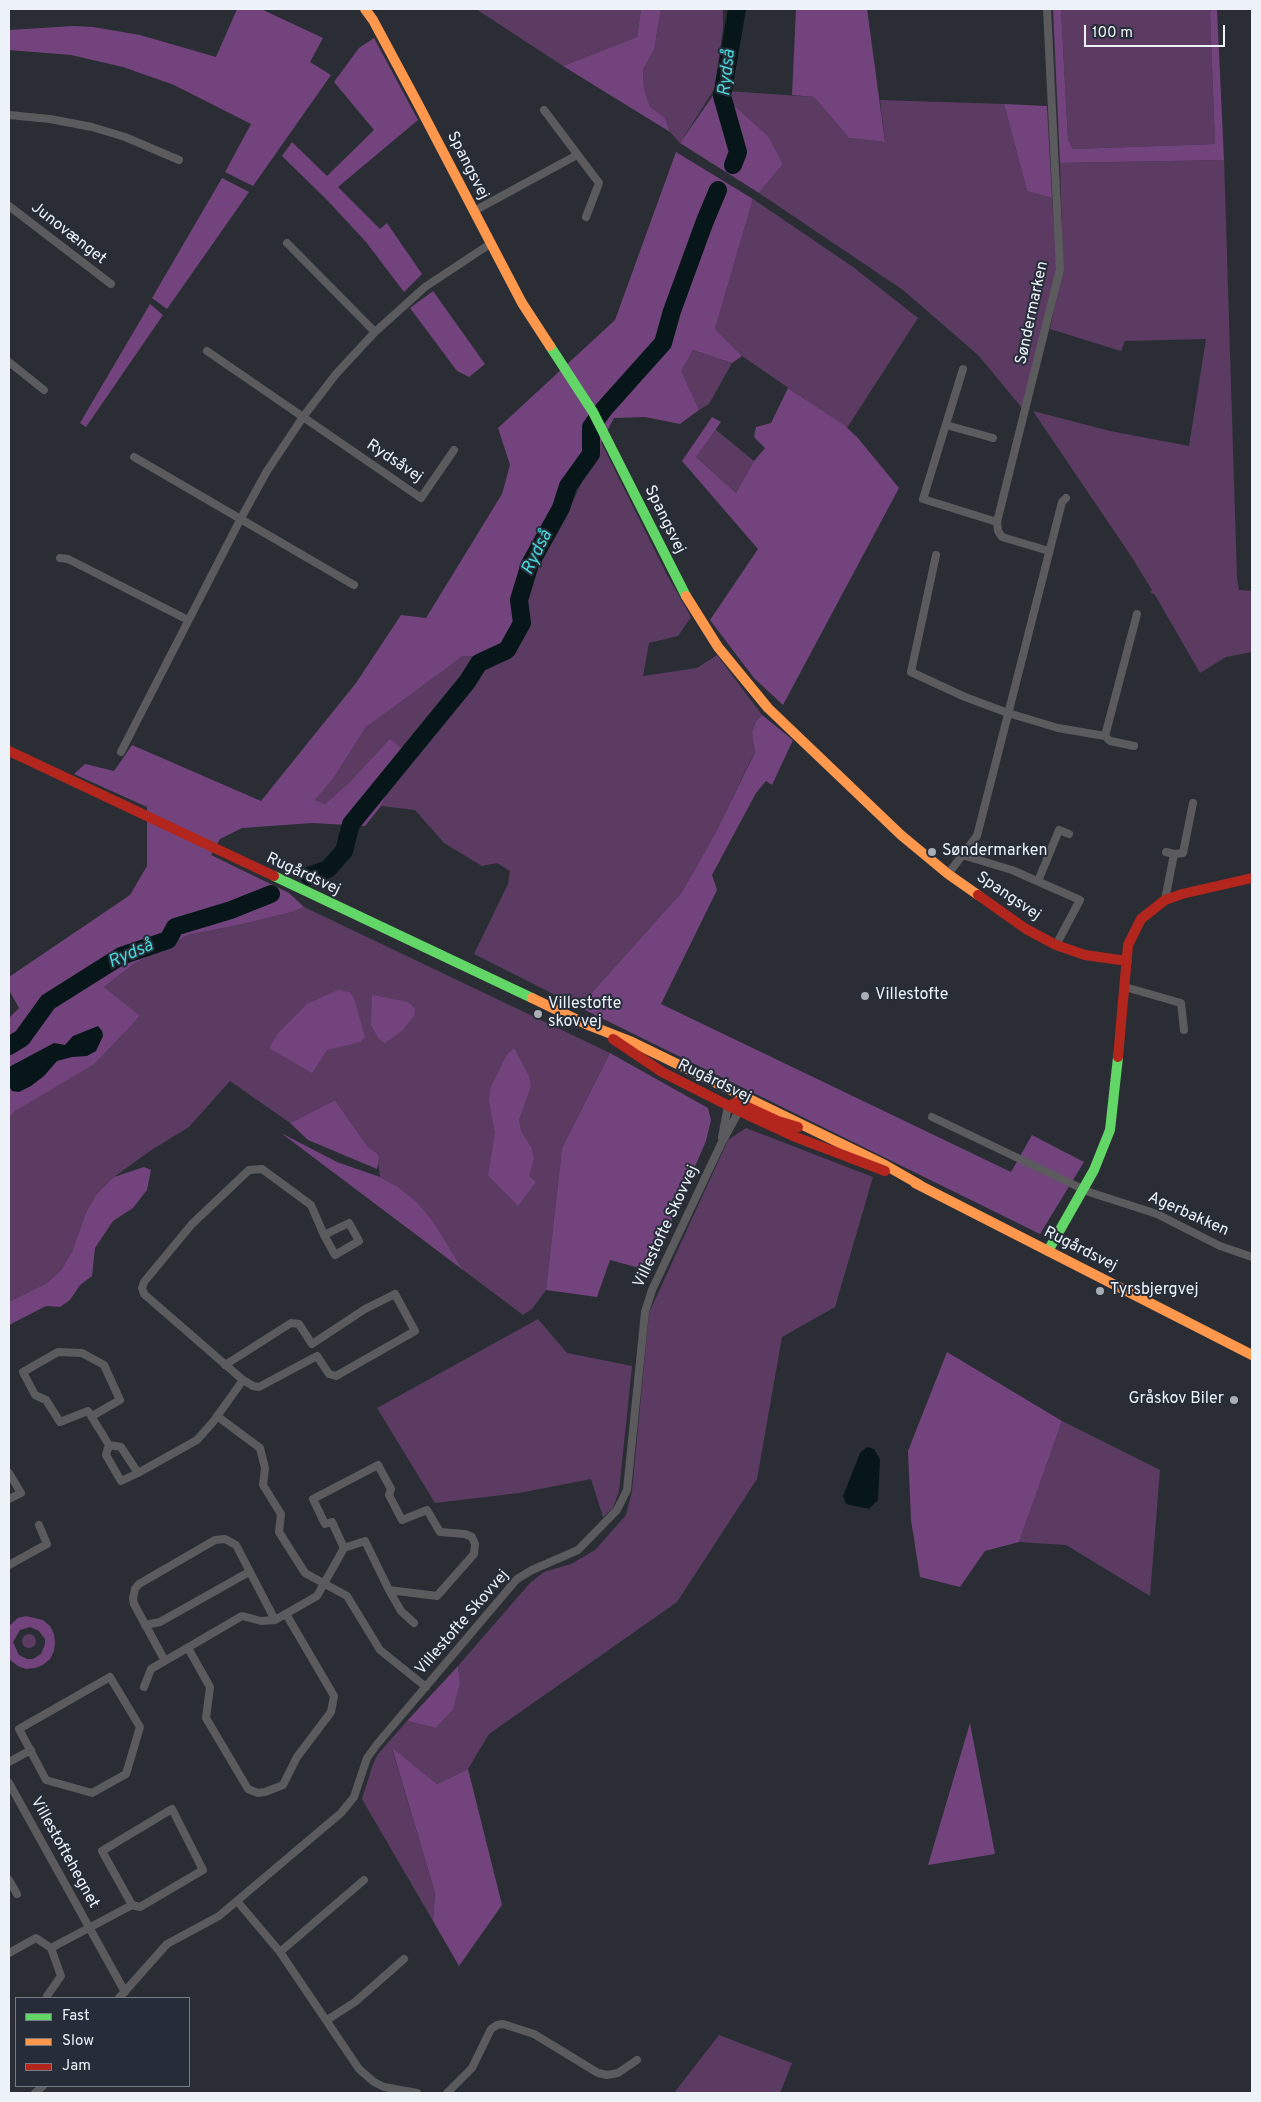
<!DOCTYPE html>
<meta charset="utf-8">
<style>
body{margin:0}
#map{position:relative;width:1261px;height:2102px;overflow:hidden;background:#2a2e34;font-family:Overpass,sans-serif}
canvas{display:block}
.frame{position:absolute;inset:0;border:10px solid #edf2f9;pointer-events:none}
.legend{position:absolute;left:15px;top:1997px;width:175px;height:90px;box-sizing:border-box;background:#262d38;border:1px solid #767c85;margin:0;padding:6px 9px;list-style:none;font-size:15px;color:#edf2f9}
.legend li{display:flex;align-items:center;gap:10px;height:25px}
.legend b{width:25px;border:1px solid #767c85}
.scale{position:absolute;left:1084px;top:25px;width:141px;height:22px;box-sizing:border-box;border:2px solid #edf2f9;border-top:0;padding-left:6px;font-size:15px;line-height:18px;white-space:nowrap;color:#edf2f9;-webkit-text-stroke:4px #262d38;paint-order:stroke}
</style>
<div id="map">
<canvas width="1261" height="2102"></canvas>
<div class="frame"></div>
<ul class="legend">
<li><b style="height:6px;background:#63d668"></b>Fast</li>
<li><b style="height:6px;background:#ff974d"></b>Slow</li>
<li><b style="height:6px;background:#b3261e"></b>Jam</li>
</ul>
<div class="scale">100 m</div>
</div>
<script>
const context = document.querySelector('canvas').getContext('2d');
context.lineJoin = 'round';
function fill(path, color) { context.fillStyle = color; context.fill(path, 'evenodd'); }
const toPath = rows => new Path2D(rows.map(r => 'M' + r).join(''));
function trace(path, color, width, dash) { context.strokeStyle = color; context.lineWidth = width; context.lineCap = dash ? 'butt' : 'round'; context.setLineDash(dash || []); context.stroke(path); }
function drawText(font, color, halo, rows, align = 'center') {
  context.font = font + ' Overpass,sans-serif'; context.lineWidth = 4; context.setLineDash([]); context.textBaseline = 'middle'; context.strokeStyle = halo; context.fillStyle = color; for (const [text, x, y, turn = 0] of rows) {
    context.save(); context.translate(x, y); context.rotate((+turn || 0) * Math.PI / 180); context.textAlign = isNaN(turn) ? turn : align; if (halo) context.strokeText(text, 0, 0); context.fillText(text, 0, 0); context.restore();
  }
}
fill(toPath([
 [476,9,641,9,637,37,563,66],
 [661,9,723,9,723,28,715,88,680,143,670,132,665,118,650,108,644,89,643,70,654,50],
 [1061,9,1211,9,1210,13,1215,144,1073,149,1068,140],
 [727,91,814,97,849,138,885,142,880,100,1004,104,1027,191,1052,198,1057,270,1022,408,978,355,903,290,759,193,783,164,769,137,727,99],
 [1224,160,1237,578,1239,590,1252,591,1252,652,1226,657,1200,673,1155,595,1150,592,1152,590,1131,556,1033,411,1110,431,1189,446,1206,339,1125,341,1121,351,1050,329,1063,268,1060,163],
 [753,199,853,267,918,318,847,428,742,356,715,329],
 [693,350,732,363,709,404,699,410,680,371],
 [715,429,754,461,736,493,696,457],
 [601,442,666,573,691,617,678,636,649,643,643,676,697,668,717,655,762,715,756,721,752,733,755,751,717,830,682,892,579,1007,474,954,508,884,510,871,497,863,482,866,444,843,415,810,381,806,407,752,351,781,325,804,315,800,333,779,366,727,401,700,463,656,508,658,526,587,562,524],
 [304,907,610,1053,562,1148,546,1290,532,1309,523,1315,463,1270,433,1221,416,1201,398,1187,380,1177,377,1153,368,1147,335,1100,290,1123,230,1081,189,1127,150,1151,114,1177,85,1215,72,1252,61,1270,47,1283,9,1302,9,1118,15,1111,140,1017,104,987,134,964,188,935,243,924,292,912],
 [746,1128,873,1177,835,1307,782,1337,757,1479,677,1602,489,1734,468,1769,437,1784,392,1749,435,1893,433,1921,362,1799,373,1764,378,1754,407,1721,436,1728,460,1683,458,1666,530,1583,544,1572,571,1564,595,1550,626,1515,632,1491,649,1313,728,1140],
 [538,1319,567,1353,632,1366,619,1491,613,1508,603,1517,591,1479,519,1493,435,1503,377,1408],
 [1062,1421,1160,1470,1150,1596,1066,1545,1019,1542],
 '22 1641a7 7 0 1 1 14 0a7 7 0 1 1-14 0Z',
 [719,2035,792,2063,780,2093,674,2093]
]), '#5b3b62');
fill(toPath([
 [237,9,261,9,323,38,310,62,331,75,253,186,225,172,251,124,174,85,123,67,71,55,9,50,9,30,73,26,93,27,140,35,216,57],
 [641,9,661,9,654,50,643,70,644,89,650,107,665,118,670,132,563,66,637,37],
 [796,9,867,9,885,142,849,138,814,97,792,95],
 [1053,9,1061,9,1068,140,1073,149,1215,144,1210,13,1211,9,1217,9,1224,160,1060,163],
 [374,38,418,120,338,187,380,229,387,223,422,274,404,292,366,242,328,201,282,156,292,142,327,176,374,130,334,82,359,48],
 [714,94,727,99,769,137,783,164,759,193,680,143],
 [1004,104,1047,106,1052,198,1027,191],
 [676,152,753,199,715,329,742,356,732,363,693,350,681,371,699,410,680,424,645,417,614,418,526,587,508,658,463,656,366,727,333,779,315,800,325,804,351,781,390,739,407,753,381,806,365,826,312,823,242,828,220,839,211,855,289,893,304,907,292,912,243,924,188,935,134,964,104,987,140,1016,94,1064,15,1111,9,1118,9,1018,19,1008,9,990,9,977,130,895,147,866,147,807,74,774,85,764,114,771,132,745,261,801,356,683,401,615,426,618,502,494,510,465,498,428,615,320],
 [222,178,249,192,167,309,152,298],
 [433,291,485,364,469,377,457,371,410,308],
 [150,304,163,315,86,427,80,423],
 [788,388,844,425,857,437,899,488,783,705,754,678,710,620,758,549,682,461,712,417,721,422,696,457,736,493,754,461,765,448,754,437,756,427,771,423],
 [762,715,793,740,772,785,766,781,756,793,712,875,717,890,661,1004,1011,1172,1032,1135,1084,1162,1040,1234,579,1007,682,892,717,830,755,752,752,733,756,721],
 [338,990,349,992,354,998,365,1037,360,1042,327,1050,312,1073,269,1048,278,1033,307,1004],
 [372,995,408,1002,415,1009,414,1016,403,1030,385,1043,379,1039,371,1025],
 [514,1048,529,1076,531,1086,519,1120,521,1131,532,1149,534,1158,529,1176,536,1182,518,1206,488,1175,495,1133,489,1101,490,1089,506,1056],
 [610,1053,708,1108,711,1120,706,1141,650,1271,610,1260,597,1297,546,1290,562,1148],
 [335,1100,368,1147,377,1153,379,1158,377,1169,308,1140,290,1123],
 [281,1133,337,1162,380,1177,398,1187,416,1201,433,1221,463,1270],
 [144,1167,151,1170,147,1190,133,1208,113,1221,95,1248,92,1276,80,1285,70,1300,60,1307,46,1306,9,1325,9,1302,47,1283,61,1270,72,1252,85,1215,96,1195,114,1177],
 [947,1352,1062,1421,1019,1542,985,1551,960,1587,920,1577,911,1520,908,1451],
 [26,1616,43,1620,50,1626,54,1634,55,1642,54,1651,50,1659,43,1665,35,1668,26,1669,18,1666,9,1659,9,1626,18,1618],
 [30,1627,39,1631,45,1639,45,1644,41,1654,33,1659,27,1659,19,1655,13,1642,20,1630],
 [458,1666,460,1683,453,1709,436,1728,407,1721],
 [970,1723,995,1854,928,1865],
 [392,1748,437,1784,468,1769,502,1905,459,1966,433,1921,435,1893]
]), '#73437d');
fill(toPath([
 [98,1026,102,1031,103,1036,96,1051,87,1056,72,1057,57,1061,44,1076,31,1086,19,1092,12,1091,9,1086,9,1067,54,1043,65,1045,73,1036],
 [867,1447,874,1449,880,1459,878,1500,869,1509,846,1504,843,1496,860,1453]
]), '#071719');
trace(toPath([
 [733,165,738,152,722,96,737,9],
 [309,876,328,869,344,851,351,824,467,682,479,663,507,650,522,623,519,600,530,564,561,508,568,486,591,454,591,427,604,409,663,343,672,311,705,221,718,190],
 [9,1046,22,1038,48,1002,121,956,168,940,175,927,231,910,271,894]
]), '#071719', 18);
trace(toPath([
 [1047,9,1060,269,997,522,998,531,1002,537,1049,551],
 [544,110,599,183,586,217],
 [9,115,50,119,92,127,125,137,179,160],
 [9,206,111,284],
 [474,211,577,155],
 [287,243,375,332],
 [207,351,421,498,454,450],
 [9,362,44,390],
 [963,369,923,499,997,522],
 [946,425,993,438],
 [134,457,354,585],
 [936,555,911,672,965,697,1008,713,1058,728,1105,736,1137,614],
 [60,558,68,559,188,620],
 [1105,736,1110,741,1134,746],
 [121,752,240,520,267,471,303,417,336,374,375,332,425,287,490,244],
 [1174,854,1183,853,1193,803],
 [962,855,1012,870,1080,900,1056,945],
 [948,874,977,836,1062,502,1066,498],
 [1038,881,1059,830,1069,834],
 [1165,900,1174,854,1166,852],
 [1125,987,1181,1003,1184,1030],
 [932,1117,1089,1192,1157,1214,1220,1246,1252,1257],
 [722,1137,728,1106],
 [225,1365,291,1323,299,1324,312,1344,365,1309,395,1294,415,1331,336,1376,329,1374,317,1356,259,1387,253,1386,243,1380],
 [92,1416,120,1400,104,1365,82,1353,58,1352,23,1372,35,1395,46,1400,60,1422,88,1411,109,1445,121,1447,138,1473,197,1440,213,1422,243,1380,144,1294,142,1288,144,1282,192,1224,249,1170,262,1169,311,1205,324,1235,349,1223,359,1241,335,1255,324,1235],
 [217,1416,260,1448,265,1468,263,1485,281,1514,279,1532,305,1573,347,1596,380,1650,426,1687],
 [109,1445,106,1455,121,1481,138,1473],
 [9,1473,21,1493,9,1499],
 [9,1565,47,1544,39,1525],
 [389,1590,401,1611,414,1623],
 [145,1625,160,1622,249,1572],
 [188,1648,210,1687,206,1718,248,1789,258,1793,265,1792,283,1785,297,1757,331,1712,334,1696,286,1614],
 [165,1661,134,1604,133,1598,135,1589,139,1584,215,1540,225,1539,236,1545,275,1620],
 [110,1677,140,1727,126,1774,92,1793,46,1780,19,1729,110,1677],
 [144,1687,151,1669,242,1616,261,1621,275,1620,317,1596,344,1548,332,1522,325,1524,313,1499,378,1465,391,1489,389,1495,402,1520,427,1510,440,1532,465,1534,472,1537,475,1544,474,1554,437,1596,389,1590,365,1541,344,1548],
 [9,1762,31,1750],
 [9,1783,125,1992],
 [9,1880,17,1894],
 [237,1901,280,1952,359,2069,374,2082,384,2087,417,2093],
 [280,1952,364,1880],
 [9,1953,36,1938,51,1948],
 [47,1996,61,1976,51,1948,132,1905,140,1907,203,1870,172,1809,102,1851,132,1905],
 [119,1998,167,1944,219,1916,341,1813,354,1797,367,1758,378,1743,517,1579,532,1570,578,1550,617,1510,627,1490,645,1312,652,1290,721,1144,739,1111],
 [327,2020,355,2002,404,1959],
 [35,2093,43,2086],
 [447,2093,472,2068,491,2029,497,2025,503,2024,534,2034,598,2073,607,2075,618,2073,637,2060]
]), '#5b5b5e', 8);
trace(toPath([
 [550,346,593,412,686,596],
 [274,876,532,998],
 [1048,1251,1094,1170,1110,1130,1118,1057]
]), '#63d668', 10);
trace(toPath([
 [365,9,373,20,417,102,522,303,550,346],
 [686,596,718,647,768,708,901,835,948,874,978,895],
 [532,998,586,1024,632,1042,885,1165,920,1185],
 [915,1183,1252,1355]
]), '#ff974d', 10);
trace(toPath([
 [9,751,274,876],
 [978,895,1026,929,1056,945,1085,955,1127,961],
 [613,1039,662,1072,739,1111,793,1136,885,1171],
 [1118,1057,1128,945,1141,919,1165,900,1182,894,1252,878],
 [728,1106,737,1102,778,1121,798,1127]
]), '#b3261e', 10);
for (const [x, y, r, color] of [
 [932,852,5,"#a9adb4"],
 [865,996,5,"#a9adb4"],
 [538,1014,5,"#a9adb4"],
 [1100,1291,5,"#a9adb4"],
 [1234,1400,5,"#a9adb4"]
]) { const dot = new Path2D(); dot.arc(x, y, r, 0, 2 * Math.PI); context.fillStyle = color; context.fill(dot); trace(dot, '#262d38', 2); }
drawText('16px', '#edf2f9', '#262d38', [
 ["Spangsvej",467,166,63],
 ["Junovænget",68,234,38],
 ["Søndermarken",1033,313,-78],
 ["Rydsåvej",394,462,34],
 ["Spangsvej",664,520,64],
 ["Rugårdsvej",303,875,25],
 ["Spangsvej",1008,897,34],
 ["Rugårdsvej",714,1082,26],
 ["Agerbakken",1188,1215,24],
 ["Villestofte Skovvej",667,1227,-65],
 ["Rugårdsvej",1080,1250,27],
 ["Villestofte Skovvej",463,1623,-49],
 ["Villestoftehegnet",64,1853,61]
]);
drawText('16px', '#edf2f9', '#262d38', [
 ["Søndermarken",942,852],
 ["Villestofte",875,996],
 ["Villestofte",548,1005],
 ["skovvej",548,1023],
 ["Tyrsbjergvej",1110,1291],
 ["Gråskov Biler",1224,1400,"right"]
], 'left');
drawText('italic 18px', '#48d8db', '#262d38', [
 ["Rydså",728,73,-84],
 ["Rydså",538,553,-64],
 ["Rydså",131,955,-24]
]);
</script>
